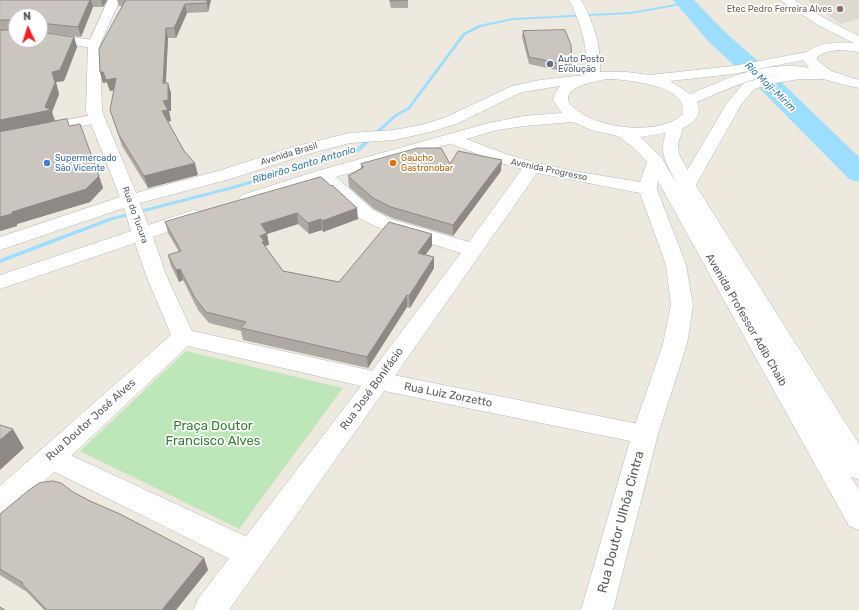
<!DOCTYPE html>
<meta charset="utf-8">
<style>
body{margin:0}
#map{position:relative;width:859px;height:610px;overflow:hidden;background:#ede9df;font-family:Rubik,sans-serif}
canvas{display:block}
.north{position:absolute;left:8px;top:8px;width:40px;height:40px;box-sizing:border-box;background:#fff;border:1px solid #bcbfc0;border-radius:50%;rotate:356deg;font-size:11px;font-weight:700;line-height:16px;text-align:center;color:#585e62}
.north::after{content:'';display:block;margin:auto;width:14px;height:18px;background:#f51d21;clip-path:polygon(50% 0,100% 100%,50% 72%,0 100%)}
</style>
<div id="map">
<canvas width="859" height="610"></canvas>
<div class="north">N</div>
</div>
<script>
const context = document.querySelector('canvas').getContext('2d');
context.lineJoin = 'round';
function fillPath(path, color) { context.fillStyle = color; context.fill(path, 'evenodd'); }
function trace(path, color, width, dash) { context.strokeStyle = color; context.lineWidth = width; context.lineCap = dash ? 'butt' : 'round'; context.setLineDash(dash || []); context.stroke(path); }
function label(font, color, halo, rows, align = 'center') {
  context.font = font + ' Rubik,sans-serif'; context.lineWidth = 3.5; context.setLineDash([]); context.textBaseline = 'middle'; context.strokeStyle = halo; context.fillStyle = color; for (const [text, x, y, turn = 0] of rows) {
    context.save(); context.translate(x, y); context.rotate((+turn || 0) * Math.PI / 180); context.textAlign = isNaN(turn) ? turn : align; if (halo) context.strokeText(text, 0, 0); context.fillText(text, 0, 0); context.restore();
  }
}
const education = new Path2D(`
 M 808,0 L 859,0 L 859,19 L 840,24 Z`);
const green = new Path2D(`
 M 186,351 L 343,388 L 239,529 L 80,451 Z`);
const stream = new Path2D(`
 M 686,2 L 688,3 L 687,4 L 631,14 L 513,20 L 481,27 L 465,35 L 410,109 L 396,117 L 360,151 L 233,189 L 113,220 L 0,263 L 0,259 L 109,218 L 229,187 L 356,149 L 394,115 L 408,107 L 463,33 L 479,25 L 513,18 L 631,12 Z`);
const river = new Path2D(`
 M 673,0 L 694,0 L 725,32 L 778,79 L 859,157 L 859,182 L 849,179 L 760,89 L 709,42 Z`);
const street = new Path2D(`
 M 40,33 L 94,40 L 99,41 L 100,44 L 99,47 L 94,48 L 37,40 L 40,40 Z
 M 800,71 L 833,73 L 835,76 L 833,79 L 800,79 L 775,83 L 754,89 L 741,105 L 693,190 L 687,191 L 681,190 L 678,186 L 727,103 L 744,83 L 773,75 Z
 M 97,114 L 102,116 L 105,119 L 102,122 L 0,143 L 0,133 Z
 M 453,134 L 506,154 L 530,161 L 573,171 L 640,182 L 649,157 L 655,156 L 661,157 L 663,161 L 658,178 L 657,189 L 686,265 L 693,305 L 687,344 L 658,434 L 654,441 L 645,444 L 636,441 L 632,434 L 663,344 L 671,305 L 666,265 L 640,193 L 537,173 L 387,387 L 378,390 L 369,387 L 366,381 L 369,375 L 461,253 L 377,227 L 359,218 L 314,175 L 317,171 L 323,170 L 329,171 L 373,210 L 391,219 L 469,242 L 522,169 L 495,161 L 447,142 L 445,139 L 447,136 Z
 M 51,446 L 262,544 L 266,554 L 262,564 L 251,568 L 240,564 L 41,465 L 37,457 L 41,449 Z`);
const secondary = new Path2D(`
 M 108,0 L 120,0 L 100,44 L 102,111 L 136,193 L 218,171 L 296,146 L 350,133 L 394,130 L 421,125 L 444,118 L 512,86 L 540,80 L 586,75 C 588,47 582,25 569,0 L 581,0 C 594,23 601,45 600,72 L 627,72 L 650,75 L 733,66 L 807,52 C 821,42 838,42 854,43 L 818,25 L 780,0 L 794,0 L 826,19 L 859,36 L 859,52 C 845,50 829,48 817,57 L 817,60 L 831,71 L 859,80 L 859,88 C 838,84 818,76 796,74 C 761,72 728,89 697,102 C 703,114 694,123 683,128 L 678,144 L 679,154 L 696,186 L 859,444 L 859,479 L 851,477 L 859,490 L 859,530 L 849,526 L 648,163 L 634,148 L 618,136 L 591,130 L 573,122 L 524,126 L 497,130 L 329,179 L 254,203 L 248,204 L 242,203 L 239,199 L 242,195 L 317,171 L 489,123 L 524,116 L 562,113 L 553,100 L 555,93 L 560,86 L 522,92 L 456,124 L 430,132 L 394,140 L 350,143 L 308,154 L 230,179 L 140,203 L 148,225 L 194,210 L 201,212 L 203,216 L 201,220 L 153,237 L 166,275 L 192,331 L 378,372 L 654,427 L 658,434 L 613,610 L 581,610 L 630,441 L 384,391 L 229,610 L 194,610 L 198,599 L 361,386 L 188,346 L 10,513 L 0,516 L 0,486 L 171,335 L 146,275 L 135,243 L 0,289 L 0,275 L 131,231 L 124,208 L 0,250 L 0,237 L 120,197 L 86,111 L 88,44 ZM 803,60 L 809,68 C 767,60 728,78 690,94 L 670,81 L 733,74 ZM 606,79 C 624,79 690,85 683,114 C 661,136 601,129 578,111 C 575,108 569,105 568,100 C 566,86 597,81 606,79 ZM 666,133 C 658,154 668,165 677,184 L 661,157 L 640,137 Z`);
const wall = new Path2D(`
 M 0,0 L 107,0 L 103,7 L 93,7 L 81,37 L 40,32 L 40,16 L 16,40 L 74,37 L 77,47 L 64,81 L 56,82 L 59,94 L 52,112 L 55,121 L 69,126 L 99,176 L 103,188 L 90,202 L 17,224 L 17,226 L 0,231 Z
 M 117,0 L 211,0 L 208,12 L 187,13 L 176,38 L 168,38 L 166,83 L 171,93 L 171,111 L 169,111 L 171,121 L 168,122 L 198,175 L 148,188 L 122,146 L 110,110 L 114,90 L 110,91 L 107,82 L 103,83 L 100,72 L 122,6 L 119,6 Z
 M 389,0 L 408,0 L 408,8 L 391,8 Z
 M 523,31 L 572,66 L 571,73 L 529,64 L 522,37 Z
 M 361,164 L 450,164 L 501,171 L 453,236 L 392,218 L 374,209 L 349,187 L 348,176 L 361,168 Z
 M 331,186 L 358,219 L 323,232 L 322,230 L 309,234 L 298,224 L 267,234 L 269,245 L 265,246 L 283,271 L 339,282 L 432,234 L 432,246 L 425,255 L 434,268 L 410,308 L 407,307 L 368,368 L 243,340 L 241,331 L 209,323 L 198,310 L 183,280 L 179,282 L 171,266 L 168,255 L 179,252 L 168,233 L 165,222 Z
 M 73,492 L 90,501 L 204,558 L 208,570 L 176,610 L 44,610 L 27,592 L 0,575 L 0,514 Z`);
const shadedWall = new Path2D(`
 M 90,0 L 91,0 L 93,7 L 81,37 L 78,27 Z
 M 101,0 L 107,0 L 103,7 Z
 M 207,0 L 211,0 L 208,12 L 207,3 Z
 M 185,4 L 187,13 L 176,38 L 174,28 Z
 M 166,28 L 168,38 L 165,94 L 163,83 Z
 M 74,37 L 77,47 L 64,81 L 56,82 L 59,94 L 52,112 L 55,121 L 0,133 L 0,120 L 45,107 L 52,72 Z
 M 100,72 L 103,72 L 107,82 L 103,83 Z
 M 116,78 L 119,89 L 110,91 L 106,80 Z
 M 168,83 L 171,93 L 171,111 L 169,111 L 171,121 L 165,122 L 162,111 L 163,101 Z
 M 502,160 L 501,171 L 453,236 L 453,225 Z
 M 195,163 L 198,175 L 148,188 L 144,176 Z
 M 99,176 L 103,188 L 90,202 L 17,224 L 17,226 L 0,231 L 0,217 Z
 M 357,208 L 358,219 L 323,232 L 322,221 Z
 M 297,213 L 298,224 L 267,234 L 269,245 L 263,246 L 260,236 L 261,224 Z
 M 321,219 L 322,230 L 309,234 L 308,223 Z
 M 432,234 L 432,246 L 418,265 L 418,253 Z
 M 434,257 L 434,268 L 410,308 L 409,296 Z
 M 180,269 L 183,280 L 179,282 L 176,270 Z
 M 407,295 L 407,307 L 368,368 L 367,357 Z
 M 13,429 L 24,448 L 0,470 L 0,440 Z
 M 204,558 L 208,570 L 176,610 L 162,610 Z`);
const building = new Path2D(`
 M 0,0 L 90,0 L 78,27 L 40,23 L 40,16 L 16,16 L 16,40 L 40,40 L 40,32 L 74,37 L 60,70 L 52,72 L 55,83 L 45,107 L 51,110 L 0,120 L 0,30 L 13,30 L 13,20 L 0,20 Z
 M 126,0 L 207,0 L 207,3 L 185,4 L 174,28 L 166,28 L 163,83 L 168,83 L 168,100 L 163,101 L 168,110 L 162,111 L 184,151 L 195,163 L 144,176 L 119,135 L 110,110 L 116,78 L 106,80 L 103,72 L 100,72 L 99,49 Z
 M 391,0 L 408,0 L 391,1 Z
 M 565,30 L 571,45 L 572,66 L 529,57 L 523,31 Z
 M 67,119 L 69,126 L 80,124 L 99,176 L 86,189 L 12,212 L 12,214 L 0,217 L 0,132 Z
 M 418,148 L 441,148 L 450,164 L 458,151 L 502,160 L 453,225 L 391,207 L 373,198 L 348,176 L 364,167 L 361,164 Z
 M 321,177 L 331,186 L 332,185 L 357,208 L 322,221 L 321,219 L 308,223 L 297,213 L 261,224 L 267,233 L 260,236 L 264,241 L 262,242 L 283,271 L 339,282 L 389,222 L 432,234 L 418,253 L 434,257 L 409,296 L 407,295 L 367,357 L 241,328 L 246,322 L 206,312 L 195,298 L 180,269 L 176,270 L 168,255 L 181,251 L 165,222 Z
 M 0,425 L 13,429 L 0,440 Z
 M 53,481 L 61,483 L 73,492 L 90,501 L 120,514 L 204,558 L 162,610 L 47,610 L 22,584 L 23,583 L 0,569 L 0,514 L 29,490 L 39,483 Z
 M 0,607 L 5,610 L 0,610 Z`);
const markers = [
 [840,9,4,"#8d6e63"],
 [550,64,4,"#5c6f8a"],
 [47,163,4,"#3f7fe0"],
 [393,163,4,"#e8710a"]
];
const farEducationnames = [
 ["Etec Pedro Ferreira Alves",832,9]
];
const farServicenames = [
 ["Auto Posto",558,59],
 ["Evolução",558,69]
];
const farStreetnames = [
 ["Avenida Brasil",289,154,-17],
 ["Avenida Progresso",549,170,12],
 ["Rua do Tucura",135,215,70]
];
const farShopnames = [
 ["Supermercado",55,158],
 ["São Vicente",55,168]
];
const farFoodnames = [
 ["Gaúcho",401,158],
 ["Gastronobar",401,168]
];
const farWaternames = [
 ["Rio Moji-Mirim",770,87,44],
 ["Ribeirão Santo Antonio",304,165,-17]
];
const streetNames = [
 ["Avenida Professor Adib Chaib",746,320,60],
 ["Rua José Bonifácio",372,389,-54],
 ["Rua Luiz Zorzetto",448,395,11],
 ["Rua Doutor José Alves",91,420,-42]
];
const nearParknames = [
 ["Praça Doutor",213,426],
 ["Francisco Alves",213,441]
];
const nearStreetnames = [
 ["Rua Doutor Ulhôa Cintra",621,522,-75]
];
fillPath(education, '#dfdad0');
fillPath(green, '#bee7b9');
fillPath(stream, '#9ddeff');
fillPath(river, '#9ddeff');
trace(street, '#b5b9be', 1);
trace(secondary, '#b3b8be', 1);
fillPath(street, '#fff');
fillPath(secondary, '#fff');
fillPath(wall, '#aea9a3');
fillPath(shadedWall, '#8d8a85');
fillPath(building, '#cac5be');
trace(building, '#8d8a85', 1);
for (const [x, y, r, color] of markers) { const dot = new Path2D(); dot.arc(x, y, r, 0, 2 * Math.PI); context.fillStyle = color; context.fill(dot); trace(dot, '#fff', 1.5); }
label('9px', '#785e54', '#fff', farEducationnames, 'right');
label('9px', '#4e5e75', '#fff', farServicenames, 'left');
label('9px', '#585e62', '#fff', farStreetnames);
label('9px', '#366cbe', '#fff', farShopnames, 'left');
label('9px', '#c56008', '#fff', farFoodnames, 'left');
label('italic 10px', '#327aae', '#fff', farWaternames);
label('11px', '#585e62', '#fff', streetNames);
label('13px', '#31842e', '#fff', nearParknames);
label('13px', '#585e62', '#fff', nearStreetnames);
</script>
